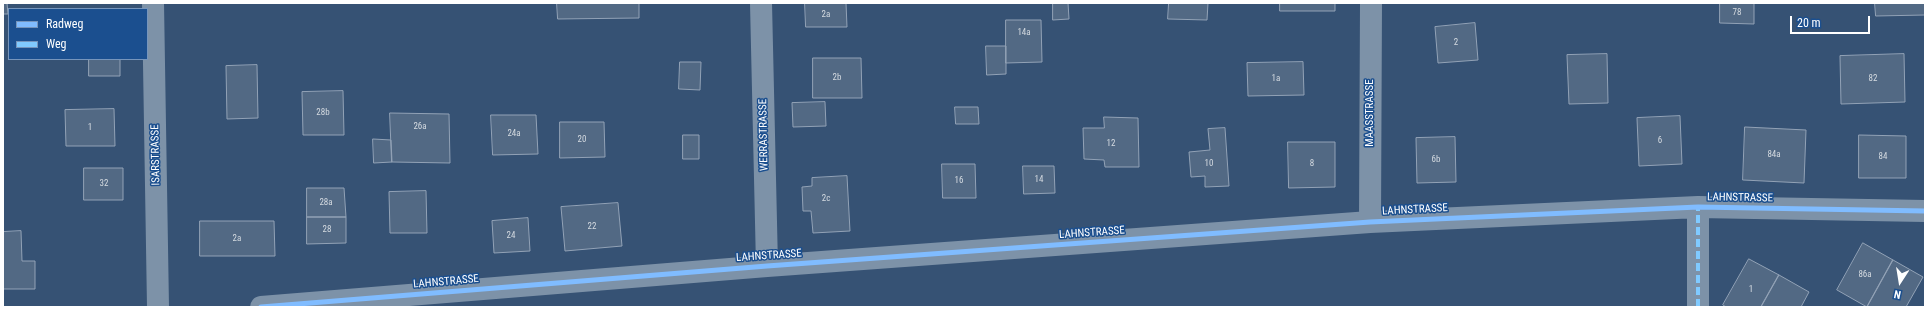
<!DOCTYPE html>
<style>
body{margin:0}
#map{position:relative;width:1928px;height:310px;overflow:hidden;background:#365274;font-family:"Roboto Condensed",sans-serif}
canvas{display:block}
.frame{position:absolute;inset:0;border:4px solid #fff;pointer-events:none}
.legend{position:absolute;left:8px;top:8px;width:140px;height:52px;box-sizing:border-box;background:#1b4f8f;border:1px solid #7695bc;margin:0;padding:5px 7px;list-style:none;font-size:12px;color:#fff}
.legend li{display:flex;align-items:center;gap:8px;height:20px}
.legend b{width:20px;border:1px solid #7695bc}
.north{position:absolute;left:1880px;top:262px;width:40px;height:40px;-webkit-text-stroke:3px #1b4f8f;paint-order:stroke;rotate:192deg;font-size:11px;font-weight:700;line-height:16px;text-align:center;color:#fff}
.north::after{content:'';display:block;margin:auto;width:14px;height:18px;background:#fff;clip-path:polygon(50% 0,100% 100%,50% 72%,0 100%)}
.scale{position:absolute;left:1790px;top:16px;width:80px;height:18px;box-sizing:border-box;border:2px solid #fff;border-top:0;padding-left:5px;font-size:12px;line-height:14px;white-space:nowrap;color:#fff;-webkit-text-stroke:3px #1b4f8f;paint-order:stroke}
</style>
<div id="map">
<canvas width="1928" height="310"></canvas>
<div class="frame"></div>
<ul class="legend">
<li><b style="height:5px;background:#80bcff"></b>Radweg</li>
<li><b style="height:5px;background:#80caff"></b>Weg</li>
</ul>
<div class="north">N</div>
<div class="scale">20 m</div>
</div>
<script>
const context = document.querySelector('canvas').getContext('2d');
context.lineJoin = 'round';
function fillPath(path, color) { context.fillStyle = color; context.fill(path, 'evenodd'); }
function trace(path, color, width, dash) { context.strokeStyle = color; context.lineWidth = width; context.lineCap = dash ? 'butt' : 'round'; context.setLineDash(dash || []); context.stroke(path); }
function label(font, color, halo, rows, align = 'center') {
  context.font = font + ' "Roboto Condensed",sans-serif'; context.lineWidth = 3; context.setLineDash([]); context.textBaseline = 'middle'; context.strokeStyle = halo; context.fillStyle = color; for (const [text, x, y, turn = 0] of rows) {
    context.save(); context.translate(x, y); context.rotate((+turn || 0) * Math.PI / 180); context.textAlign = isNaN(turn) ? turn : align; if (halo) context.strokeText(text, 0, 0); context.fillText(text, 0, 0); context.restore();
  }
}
const building = new Path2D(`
 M 3,3 L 7,3 L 8,14 L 3,14 Z
 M 557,3 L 639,3 L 639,18 L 558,19 Z
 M 805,3 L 846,3 L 847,27 L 806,27 Z
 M 1053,3 L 1068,3 L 1069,19 L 1053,20 Z
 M 1169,3 L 1208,3 L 1207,20 L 1168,19 Z
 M 1280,3 L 1335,3 L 1335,11 L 1280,11 Z
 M 1720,3 L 1754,3 L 1754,24 L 1720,23 Z
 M 1875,3 L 1925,3 L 1925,15 L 1876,16 Z
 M 1006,20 L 1041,20 L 1042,62 L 1006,63 Z
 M 1475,23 L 1478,60 L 1438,63 L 1435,27 Z
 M 986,46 L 1006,46 L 1006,74 L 987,75 Z
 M 1607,54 L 1608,103 L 1569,104 L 1567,55 Z
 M 1904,54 L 1905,102 L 1841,104 L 1840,56 Z
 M 813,58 L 861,58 L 862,98 L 813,98 Z
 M 89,59 L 120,59 L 120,76 L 89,76 Z
 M 680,62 L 701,62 L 700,90 L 679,89 Z
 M 1303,62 L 1304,95 L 1248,96 L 1247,63 Z
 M 257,65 L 258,118 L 227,119 L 226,66 Z
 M 343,91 L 344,135 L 303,135 L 302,92 Z
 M 825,102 L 826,126 L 793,127 L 792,103 Z
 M 955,107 L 978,107 L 979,124 L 956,124 Z
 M 114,109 L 115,146 L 66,146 L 65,110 Z
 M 390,113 L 449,114 L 450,163 L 392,162 Z
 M 491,115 L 536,115 L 538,154 L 493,155 Z
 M 1680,116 L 1682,164 L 1639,166 L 1637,118 Z
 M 1104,117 L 1138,118 L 1139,167 L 1105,167 L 1104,160 L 1084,159 L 1083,128 L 1104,128 Z
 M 560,122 L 604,122 L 605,157 L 560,158 Z
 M 1745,127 L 1806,130 L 1804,183 L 1743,180 Z
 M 1225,128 L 1229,186 L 1205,187 L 1205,176 L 1191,177 L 1189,152 L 1210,150 L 1208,129 Z
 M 683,135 L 699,135 L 699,159 L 683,159 Z
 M 1859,135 L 1906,136 L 1906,178 L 1859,178 Z
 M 1455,137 L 1456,182 L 1417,183 L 1416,138 Z
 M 373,139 L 391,140 L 392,162 L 374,163 Z
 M 1288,142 L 1335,142 L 1335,187 L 1289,188 Z
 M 942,164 L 975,164 L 976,198 L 943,198 Z
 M 1023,166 L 1054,166 L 1055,193 L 1024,194 Z
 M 84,168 L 123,168 L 123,200 L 84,200 Z
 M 847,176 L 850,231 L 813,233 L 811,211 L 803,211 L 802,187 L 812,186 L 812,178 Z
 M 307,188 L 344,188 L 346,217 L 307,217 Z
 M 426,191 L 427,233 L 390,233 L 389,192 Z
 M 618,203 L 622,246 L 565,251 L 561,207 Z
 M 307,217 L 346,217 L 346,243 L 307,244 Z
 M 528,218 L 530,251 L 494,253 L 492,221 Z
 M 200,221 L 274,221 L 275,256 L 200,256 Z
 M 21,231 L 22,261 L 35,261 L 35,289 L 3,289 L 3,232 Z
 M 1863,243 L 1893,260 L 1867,307 L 1837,290 Z
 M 1749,259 L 1779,275 L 1761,307 L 1726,307 L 1723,305 Z
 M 1893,260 L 1923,277 L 1906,307 L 1867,307 Z
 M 1779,275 L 1809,292 L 1801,307 L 1761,307 Z`);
const minor = new Path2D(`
 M 153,3 L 158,307
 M 761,3 L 767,266
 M 1370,222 L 1371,3
 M 261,307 L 767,266 L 1370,222 L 1698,207 L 1925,211
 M 1698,307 L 1698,207`);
const quiet = new Path2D(`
 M 1698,307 L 1698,207`);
const cycleway = new Path2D(`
 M 261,307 L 767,266 L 1370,222 L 1698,207 L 1925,211`);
const numberNames = [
 ["78",1737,13],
 ["2a",826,15],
 ["14a",1024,33],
 ["2",1456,43],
 ["2b",837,78],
 ["1a",1276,79],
 ["82",1873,79],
 ["28b",323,113],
 ["26a",420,127],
 ["1",90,128],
 ["24a",514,134],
 ["20",582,140],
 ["6",1660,141],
 ["12",1111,144],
 ["84a",1774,155],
 ["84",1883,157],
 ["6b",1436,160],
 ["10",1209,164],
 ["8",1312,164],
 ["14",1039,180],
 ["16",959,181],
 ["32",104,184],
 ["2c",826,199],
 ["28a",326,203],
 ["22",592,227],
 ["28",327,230],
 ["24",511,236],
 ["2a",237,239],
 ["86a",1865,275],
 ["1",1751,290]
];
const streetNames = [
 ["MAASSTRASSE",1370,113,-90],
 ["WERRASTRASSE",764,135,-91],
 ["ISARSTRASSE",156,155,-91],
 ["LAHNSTRASSE",1740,198,1],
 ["LAHNSTRASSE",1415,210,-3],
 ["LAHNSTRASSE",1092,233,-4],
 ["LAHNSTRASSE",769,256,-4],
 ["LAHNSTRASSE",446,282,-5]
];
fillPath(building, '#526984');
trace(building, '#92a2b6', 1);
trace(minor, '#7d92a8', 22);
trace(quiet, '#80caff', 4, [8, 4]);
trace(cycleway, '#80bcff', 5);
label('9px', '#d4dae0', null, numberNames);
label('11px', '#fff', '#1b4f8f', streetNames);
</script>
